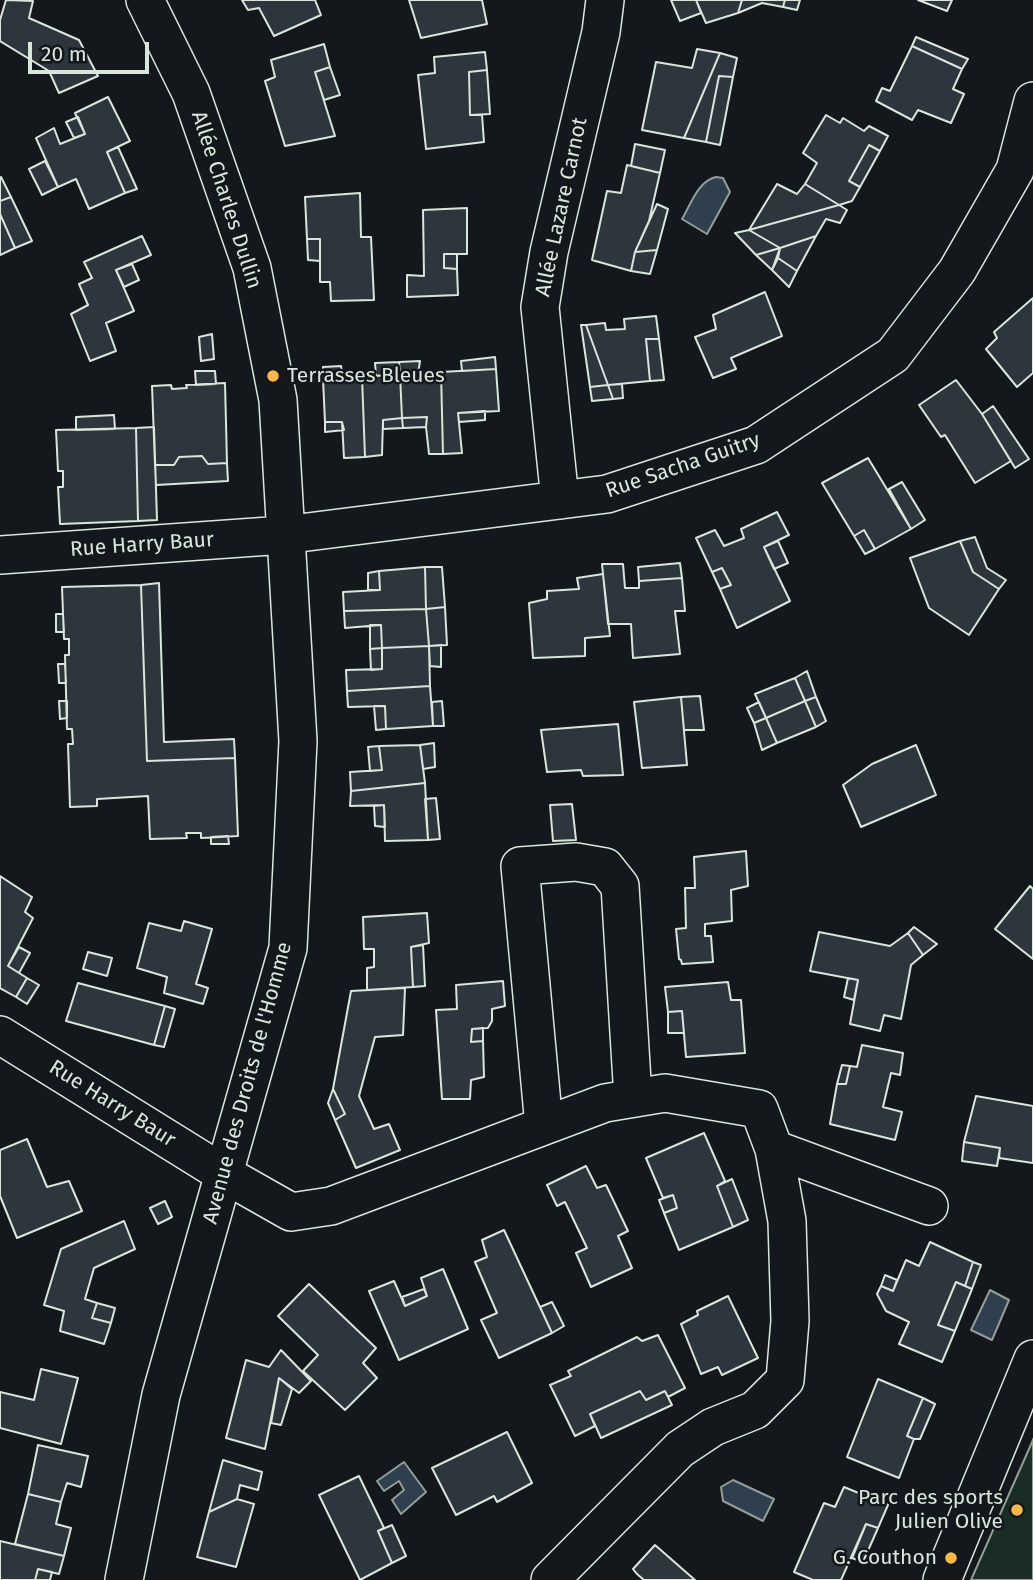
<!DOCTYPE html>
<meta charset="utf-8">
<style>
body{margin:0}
#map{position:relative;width:1033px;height:1580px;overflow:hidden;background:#14181c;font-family:"Fira Sans",sans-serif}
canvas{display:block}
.scale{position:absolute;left:28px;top:42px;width:121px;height:32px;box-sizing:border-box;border:4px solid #d8e6dc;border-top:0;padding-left:9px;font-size:21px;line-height:24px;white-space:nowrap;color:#d8e6dc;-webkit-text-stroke:5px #14181c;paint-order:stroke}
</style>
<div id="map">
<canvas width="1033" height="1580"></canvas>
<div class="scale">20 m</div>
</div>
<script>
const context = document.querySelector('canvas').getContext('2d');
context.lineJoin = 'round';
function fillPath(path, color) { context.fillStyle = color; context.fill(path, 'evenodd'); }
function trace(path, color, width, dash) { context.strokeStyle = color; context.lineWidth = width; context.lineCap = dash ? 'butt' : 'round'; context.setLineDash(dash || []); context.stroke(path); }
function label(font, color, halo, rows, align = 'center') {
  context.font = font + ' "Fira Sans",sans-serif'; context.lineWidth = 5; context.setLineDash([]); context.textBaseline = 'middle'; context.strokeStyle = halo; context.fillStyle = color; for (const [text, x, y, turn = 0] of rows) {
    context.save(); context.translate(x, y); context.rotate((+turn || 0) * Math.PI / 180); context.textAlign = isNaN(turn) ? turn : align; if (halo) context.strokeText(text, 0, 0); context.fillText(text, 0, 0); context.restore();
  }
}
const green = new Path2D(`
 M 1033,1439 L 1033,1580 L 971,1580 L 1033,1440 Z`);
const water = new Path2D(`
 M 716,177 L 723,178 L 730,192 L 707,234 L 682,219 C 691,204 698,181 716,177 Z
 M 990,1290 L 1009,1300 L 992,1340 L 971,1330 Z
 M 404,1462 L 426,1492 L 401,1514 L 392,1500 L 404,1490 L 399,1481 L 384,1491 L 377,1481 Z
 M 733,1480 L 774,1499 L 763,1521 L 723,1501 L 721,1487 Z`);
const building = new Path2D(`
 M 6,0 L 33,1 L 29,18 L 79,40 L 98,76 L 59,93 L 49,71 L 0,41 L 0,20 Z
 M 242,0 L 315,0 L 321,15 L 274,36 L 259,8 L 248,10 Z
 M 409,0 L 482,0 L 487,24 L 421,38 Z
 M 671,0 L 696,0 L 701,13 L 680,21 Z
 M 696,0 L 742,0 L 738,13 L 706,23 Z
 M 742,0 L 785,0 L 783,7 L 762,3 L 738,13 Z
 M 785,0 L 800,0 L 797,10 L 783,7 Z
 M 918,0 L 952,0 L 947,11 Z
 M 916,37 L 968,59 L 962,69 L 912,46 Z
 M 324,44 L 330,67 L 315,72 L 335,136 L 285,146 L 265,81 L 275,77 L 271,60 Z
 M 912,46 L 962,69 L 953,89 L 964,94 L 951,123 L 918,110 L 912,120 L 876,101 L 882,88 L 890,91 Z
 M 697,49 L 720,53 L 684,138 L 642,130 L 656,62 L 692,68 Z
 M 485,52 L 487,70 L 469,72 L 470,115 L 482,115 L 484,142 L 426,149 L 418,75 L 435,73 L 434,57 Z
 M 720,53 L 737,58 L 733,77 L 719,76 L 706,142 L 684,138 Z
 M 330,67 L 340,95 L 324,100 L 315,72 Z
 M 487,70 L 490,114 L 470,115 L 469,72 Z
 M 719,76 L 733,77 L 720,145 L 706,142 Z
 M 108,97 L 130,141 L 107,152 L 125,193 L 89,209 L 76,179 L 58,187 L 36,138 L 54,128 L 60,144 L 85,134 L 75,113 Z
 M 826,115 L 840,123 L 843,118 L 864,131 L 869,126 L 888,136 L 880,151 L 869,145 L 849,181 L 860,187 L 852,201 L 839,205 L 805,184 L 817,163 L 803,153 Z
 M 78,117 L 85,134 L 74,138 L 66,122 Z
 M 635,144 L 665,150 L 660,173 L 631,166 Z
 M 869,145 L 880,151 L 860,187 L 849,181 Z
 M 118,147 L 137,189 L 125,193 L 107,152 Z
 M 45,161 L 58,187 L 42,195 L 29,169 Z
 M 627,165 L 660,173 L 649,221 L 635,252 L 631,271 L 592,260 L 607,191 L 621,193 Z
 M 1,177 L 11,197 L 0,201 L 0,178 Z
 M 777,184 L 797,194 L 805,184 L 839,205 L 749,230 Z
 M 360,193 L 361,237 L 371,237 L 374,300 L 331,301 L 330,282 L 320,282 L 320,239 L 307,239 L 305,197 Z
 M 11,197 L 32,241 L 15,248 L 0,214 L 0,201 Z
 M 657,204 L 668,209 L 657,250 L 635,252 Z
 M 839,205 L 847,210 L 840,223 L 826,219 L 816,236 L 780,248 L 749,230 Z
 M 467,208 L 467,254 L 444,254 L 444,268 L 457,269 L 458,295 L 407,297 L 407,275 L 424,276 L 423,210 Z
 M 0,214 L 15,248 L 0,255 Z
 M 749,230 L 780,248 L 756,255 L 735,233 Z
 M 142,236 L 151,255 L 116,270 L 134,311 L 106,323 L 116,351 L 90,361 L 71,314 L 88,305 L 79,284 L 92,278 L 84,262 Z
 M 816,236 L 797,271 L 778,258 L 780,248 Z
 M 307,239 L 320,239 L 320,261 L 308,260 Z
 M 780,248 L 772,270 L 756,255 Z
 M 657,250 L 650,274 L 631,271 L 635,252 Z
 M 444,254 L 457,254 L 457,269 L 444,268 Z
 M 778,258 L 797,271 L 789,287 L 772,270 Z
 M 132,264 L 139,280 L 124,287 L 116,270 Z
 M 765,292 L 782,336 L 731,358 L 736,369 L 713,378 L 695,337 L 716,329 L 713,315 Z
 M 1033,298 L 1033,373 L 1017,387 L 986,349 L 997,338 L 994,332 Z
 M 656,316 L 659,339 L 646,339 L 650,381 L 608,385 L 586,325 L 605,323 L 606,330 L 625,329 L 624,319 Z
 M 581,325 L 586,325 L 608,385 L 590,387 Z
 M 212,334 L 214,359 L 201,361 L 199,337 Z
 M 646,339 L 659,339 L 664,380 L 650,381 Z
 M 495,357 L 496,369 L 462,371 L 461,361 Z
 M 420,361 L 418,374 L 400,374 L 399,362 Z
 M 399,362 L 400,374 L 376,376 L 375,363 Z
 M 341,366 L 343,377 L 323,379 L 323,367 Z
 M 496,369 L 499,411 L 458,413 L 462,453 L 443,454 L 441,372 Z
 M 195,371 L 215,371 L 216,384 L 196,385 Z
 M 441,372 L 443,454 L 429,454 L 426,427 L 427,417 L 402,418 L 400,374 Z
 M 400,374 L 402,418 L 383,420 L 382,455 L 365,457 L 362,377 Z
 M 343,377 L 362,377 L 365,457 L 344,458 L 342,422 L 325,422 L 323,379 Z
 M 956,380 L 982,414 L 1011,461 L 975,483 L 945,435 L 941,437 L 919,405 Z
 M 225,383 L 227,463 L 208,464 L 202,456 L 179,457 L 174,465 L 155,465 L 152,386 L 171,385 L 172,389 L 187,388 L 186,385 Z
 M 622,384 L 623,398 L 613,399 L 608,385 Z
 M 608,385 L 613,399 L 592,401 L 590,387 Z
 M 993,406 L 1029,459 L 1015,468 L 982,414 Z
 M 485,411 L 485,420 L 459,422 L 458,413 Z
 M 114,415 L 115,429 L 76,430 L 76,417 Z
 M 427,417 L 426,427 L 403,428 L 402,418 Z
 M 402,418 L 403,428 L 383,429 L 383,420 Z
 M 325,422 L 342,422 L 344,430 L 325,432 Z
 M 154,427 L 157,520 L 138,521 L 136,428 Z
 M 136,428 L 138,521 L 60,524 L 58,487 L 63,487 L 63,471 L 58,471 L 56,430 Z
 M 202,456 L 208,464 L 227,463 L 228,481 L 156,485 L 155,465 L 174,465 L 179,457 Z
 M 868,458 L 911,529 L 875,549 L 864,530 L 854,536 L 822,483 Z
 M 902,482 L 925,520 L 911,529 L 889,489 Z
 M 777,512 L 789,535 L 764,547 L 790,601 L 737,628 L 720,589 L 731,585 L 722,568 L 712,572 L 696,538 L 715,530 L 724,546 L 744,538 L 741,529 Z
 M 864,530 L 875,549 L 865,554 L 854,536 Z
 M 975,537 L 987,568 L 1006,580 L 999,589 L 973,572 L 960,541 Z
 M 778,541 L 788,563 L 774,569 L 764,547 Z
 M 960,541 L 973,572 L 999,589 L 969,635 L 929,608 L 910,558 Z
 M 680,563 L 682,578 L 639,581 L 638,567 Z
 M 602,564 L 623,564 L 625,588 L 639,588 L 639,581 L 682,578 L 685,611 L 675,611 L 680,654 L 633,658 L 631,624 L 608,624 Z
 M 425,567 L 442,567 L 445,607 L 426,609 Z
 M 425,567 L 426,609 L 344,611 L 343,592 L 380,590 L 379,571 Z
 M 722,568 L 731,585 L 720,589 L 712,572 Z
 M 379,571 L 380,590 L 368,590 L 368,573 Z
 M 603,574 L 610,636 L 585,638 L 585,656 L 533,658 L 529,603 L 547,599 L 547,591 L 579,589 L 577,578 Z
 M 159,583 L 164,742 L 234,739 L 235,758 L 147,761 L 141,585 Z
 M 141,585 L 147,761 L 235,758 L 238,836 L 201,838 L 201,833 L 186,833 L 187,838 L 150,839 L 148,796 L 97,799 L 97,806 L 70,807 L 68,744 L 73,744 L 72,729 L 67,729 L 65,655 L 69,655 L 69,639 L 64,639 L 62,587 Z
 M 445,607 L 447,645 L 429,646 L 426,609 Z
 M 426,609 L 429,646 L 382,648 L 381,625 L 345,628 L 344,611 Z
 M 56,614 L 63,614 L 64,632 L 56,632 Z
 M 370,625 L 381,625 L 382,648 L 370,649 Z
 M 441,645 L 441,667 L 430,666 L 429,646 Z
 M 429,646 L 430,686 L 347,691 L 346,670 L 382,669 L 382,648 Z
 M 382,648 L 382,669 L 371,670 L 370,649 Z
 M 58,664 L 65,664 L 66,683 L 59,683 Z
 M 807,671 L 816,697 L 805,701 L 795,678 Z
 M 795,678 L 805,701 L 766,718 L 755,694 Z
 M 430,686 L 433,726 L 386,729 L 385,706 L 348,707 L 347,691 Z
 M 700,696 L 704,730 L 684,730 L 681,697 Z
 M 681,697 L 687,765 L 642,768 L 634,702 Z
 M 816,697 L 826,721 L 816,727 L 805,701 Z
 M 59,701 L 67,701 L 67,718 L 60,719 Z
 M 442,701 L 444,726 L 433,726 L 432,702 Z
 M 805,701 L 816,727 L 777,743 L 766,718 Z
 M 759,702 L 766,718 L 754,723 L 747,708 Z
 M 374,706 L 385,706 L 386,729 L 376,730 Z
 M 766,718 L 777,743 L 762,750 L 754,723 Z
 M 618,724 L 623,775 L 583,776 L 581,770 L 547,772 L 541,730 Z
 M 434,743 L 435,767 L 423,769 L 420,745 Z
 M 420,745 L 425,783 L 351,791 L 350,772 L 382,770 L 379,746 Z
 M 916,745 L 936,795 L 861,827 L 843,785 L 872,764 Z
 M 379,746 L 382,770 L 370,771 L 368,747 Z
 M 425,783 L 428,840 L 385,841 L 384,805 L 350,806 L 351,791 Z
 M 436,798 L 440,839 L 428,840 L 425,799 Z
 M 572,804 L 576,840 L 553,841 L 550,805 Z
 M 384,805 L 385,827 L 375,826 L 374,806 Z
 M 228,836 L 229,844 L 211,844 L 211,837 Z
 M 746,851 L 748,886 L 731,890 L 732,921 L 705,924 L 705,936 L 711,936 L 713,962 L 682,964 L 681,960 L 679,959 L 676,929 L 686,928 L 685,888 L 695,888 L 694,857 Z
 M 0,876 L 32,897 L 25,912 L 33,918 L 8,966 L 27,978 L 16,997 L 0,988 Z
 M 1030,886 L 1033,889 L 1033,959 L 995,929 Z
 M 427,913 L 429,943 L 411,947 L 413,987 L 367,990 L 367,968 L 374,967 L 374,949 L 364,949 L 363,917 Z
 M 184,921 L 212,929 L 196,984 L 208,988 L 203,1004 L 164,993 L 167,977 L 137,968 L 149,923 L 181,931 Z
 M 914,927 L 937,944 L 923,955 L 908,933 Z
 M 819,932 L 890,946 L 908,933 L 923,955 L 911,965 L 901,1019 L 884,1015 L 880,1031 L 850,1024 L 858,980 L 810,971 Z
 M 423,945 L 425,986 L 413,987 L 411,947 Z
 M 19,947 L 30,953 L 19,973 L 8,966 Z
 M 88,952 L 112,958 L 107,976 L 83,969 Z
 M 27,978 L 39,985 L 27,1004 L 16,997 Z
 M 848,978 L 858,980 L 854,1000 L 844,997 Z
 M 503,981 L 505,1006 L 492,1009 L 492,1021 L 488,1028 L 472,1029 L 471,1042 L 483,1041 L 484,1077 L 471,1080 L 470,1099 L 442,1099 L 436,1010 L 457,1009 L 456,985 Z
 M 728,982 L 731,1000 L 741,1000 L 745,1053 L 686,1057 L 682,1011 L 668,1012 L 665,987 Z
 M 78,983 L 165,1006 L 154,1045 L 66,1021 Z
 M 405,988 L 403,1035 L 375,1037 L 359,1096 L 374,1129 L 389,1124 L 400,1150 L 356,1168 L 335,1120 L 345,1114 L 333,1089 L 351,991 Z
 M 165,1006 L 175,1009 L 164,1047 L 154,1045 Z
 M 682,1011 L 684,1033 L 668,1033 L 668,1012 Z
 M 483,1028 L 483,1041 L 471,1042 L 472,1029 Z
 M 862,1045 L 903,1053 L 900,1075 L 891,1073 L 883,1107 L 902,1112 L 895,1140 L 830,1124 L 837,1084 L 846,1084 L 850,1066 L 857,1067 Z
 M 842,1065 L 850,1066 L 846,1084 L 837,1084 Z
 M 333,1089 L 345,1114 L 335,1120 L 328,1103 Z
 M 976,1096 L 1033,1106 L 1033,1163 L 999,1158 L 1000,1148 L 964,1142 Z
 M 704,1133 L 725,1181 L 717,1186 L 733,1227 L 679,1250 L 664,1213 L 677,1208 L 673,1195 L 663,1198 L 646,1158 Z
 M 27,1139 L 47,1187 L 69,1181 L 82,1211 L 17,1238 L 0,1196 L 0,1150 Z
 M 964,1142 L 1000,1148 L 997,1166 L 962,1161 Z
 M 586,1166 L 597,1188 L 606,1185 L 628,1231 L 618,1236 L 632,1268 L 591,1287 L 576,1253 L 587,1248 L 565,1202 L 557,1206 L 547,1185 Z
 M 732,1179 L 748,1220 L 733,1227 L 717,1186 Z
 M 673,1195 L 677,1208 L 664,1213 L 659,1200 Z
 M 165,1201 L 172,1217 L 158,1224 L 150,1208 Z
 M 124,1221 L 135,1249 L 94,1268 L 85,1299 L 97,1303 L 92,1318 L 111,1323 L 104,1344 L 60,1331 L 64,1311 L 44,1305 L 61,1249 Z
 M 504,1230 L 552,1333 L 499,1358 L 481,1320 L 497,1313 L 475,1262 L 487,1257 L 482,1240 Z
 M 930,1242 L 973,1262 L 965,1286 L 956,1282 L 938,1325 L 955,1331 L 942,1362 L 899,1344 L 909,1322 L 886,1311 L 877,1294 L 881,1286 L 893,1291 L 906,1260 L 919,1266 Z
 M 973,1262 L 981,1265 L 972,1289 L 965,1286 Z
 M 443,1269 L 468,1329 L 399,1360 L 369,1291 L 394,1281 L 405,1306 L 427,1296 L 421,1278 Z
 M 885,1275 L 897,1280 L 893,1291 L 881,1286 Z
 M 956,1282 L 972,1289 L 955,1331 L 938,1325 Z
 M 309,1284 L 376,1348 L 363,1363 L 377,1378 L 345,1410 L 303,1371 L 318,1355 L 278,1316 Z
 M 424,1289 L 427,1296 L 405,1306 L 402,1297 Z
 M 728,1296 L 758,1358 L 722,1375 L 718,1367 L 701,1374 L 681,1324 L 698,1315 L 697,1311 Z
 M 552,1302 L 564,1326 L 552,1333 L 540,1307 Z
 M 97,1303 L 115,1308 L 111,1323 L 92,1318 Z
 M 658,1335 L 685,1388 L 668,1397 L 665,1391 L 646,1400 L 640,1391 L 590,1414 L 595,1426 L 575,1436 L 550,1385 L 571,1376 L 568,1371 L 637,1337 L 642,1341 Z
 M 281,1350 L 311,1381 L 299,1393 L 279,1378 L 265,1449 L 226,1438 L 246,1360 L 269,1367 Z
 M 41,1369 L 78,1378 L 61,1444 L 0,1428 L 0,1392 L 34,1400 Z
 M 279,1378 L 292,1389 L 281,1425 L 271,1423 Z
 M 878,1379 L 923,1398 L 907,1436 L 914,1439 L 899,1478 L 847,1457 Z
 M 640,1391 L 646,1400 L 665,1391 L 672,1405 L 601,1438 L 590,1414 Z
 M 923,1398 L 935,1404 L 920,1439 L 914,1439 L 907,1436 Z
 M 507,1432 L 532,1483 L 497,1502 L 494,1496 L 456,1515 L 432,1468 Z
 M 38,1445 L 88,1456 L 81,1487 L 67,1483 L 61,1502 L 28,1494 Z
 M 223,1460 L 262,1472 L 258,1490 L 240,1485 L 237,1499 L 209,1512 Z
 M 359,1476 L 384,1528 L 378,1531 L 392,1563 L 360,1580 L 319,1495 Z
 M 844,1487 L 888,1505 L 878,1528 L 866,1524 L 841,1580 L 813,1580 L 794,1572 L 824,1503 L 835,1507 Z
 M 28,1494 L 61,1502 L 56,1524 L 71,1528 L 64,1556 L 15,1544 Z
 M 237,1499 L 254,1504 L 236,1567 L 197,1557 L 209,1512 Z
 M 866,1524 L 878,1528 L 863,1562 L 852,1558 Z
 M 392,1525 L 406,1556 L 392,1563 L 378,1531 Z
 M 0,1541 L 64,1556 L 59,1574 L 38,1569 L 35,1580 L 0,1580 Z
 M 655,1545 L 695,1580 L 644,1580 L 637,1574 L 633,1569 Z
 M 38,1569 L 52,1572 L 50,1580 L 35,1580 Z`);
const minor = new Path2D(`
 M 560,500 L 540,307 L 549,252 L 601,32 L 605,0
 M 0,555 L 284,535 L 607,494 L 756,445 L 893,355 L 957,271 L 1015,170 L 1033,101
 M 0,1035 L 224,1174 L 291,1212 L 331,1206 L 605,1103 L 665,1093 L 759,1109 L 774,1149 L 787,1221 L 790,1321 L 785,1380 L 755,1410 L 713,1427 L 680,1449 L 550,1580
 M 544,1126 L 520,866 L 576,862 L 605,867 L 620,886 L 633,1098
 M 774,1149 L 929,1206
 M 124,1580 L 161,1395 L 288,948 L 298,741 L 278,400 L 252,268 L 191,93 L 145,0
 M 942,1580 L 1033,1359`);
const markers = [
 [273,376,7,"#ffb74d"],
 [1017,1510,7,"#ffb74d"],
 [951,1558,7,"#ffb74d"]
];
const streetNames = [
 ["Allée Charles Dullin",226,200,72],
 ["Allée Lazare Carnot",562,207,-78],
 ["Rue Sacha Guitry",683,466,-19],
 ["Rue Harry Baur",142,545,-4],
 ["Avenue des Droits de l'Homme",248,1083,-75],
 ["Rue Harry Baur",112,1104,32]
];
const poiNames = [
 ["Terrasses Bleues",287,376,"left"],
 ["Parc des sports",1003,1498],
 ["Julien Olive",1003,1522],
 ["G. Couthon",937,1558]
];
fillPath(green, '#1a2d24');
trace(green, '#939e99', 2);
fillPath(water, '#2f3f4d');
trace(water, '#939e99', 2);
fillPath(building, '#2c363c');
trace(building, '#d8e6dc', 2);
trace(minor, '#d8e6dc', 40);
trace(minor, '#14181c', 37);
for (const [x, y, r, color] of markers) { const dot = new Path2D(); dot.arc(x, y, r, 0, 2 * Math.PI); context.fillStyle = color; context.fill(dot); trace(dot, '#14181c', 2.5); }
label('21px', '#d8e6dc', '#14181c', streetNames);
label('21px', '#d8e6dc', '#14181c', poiNames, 'right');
</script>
